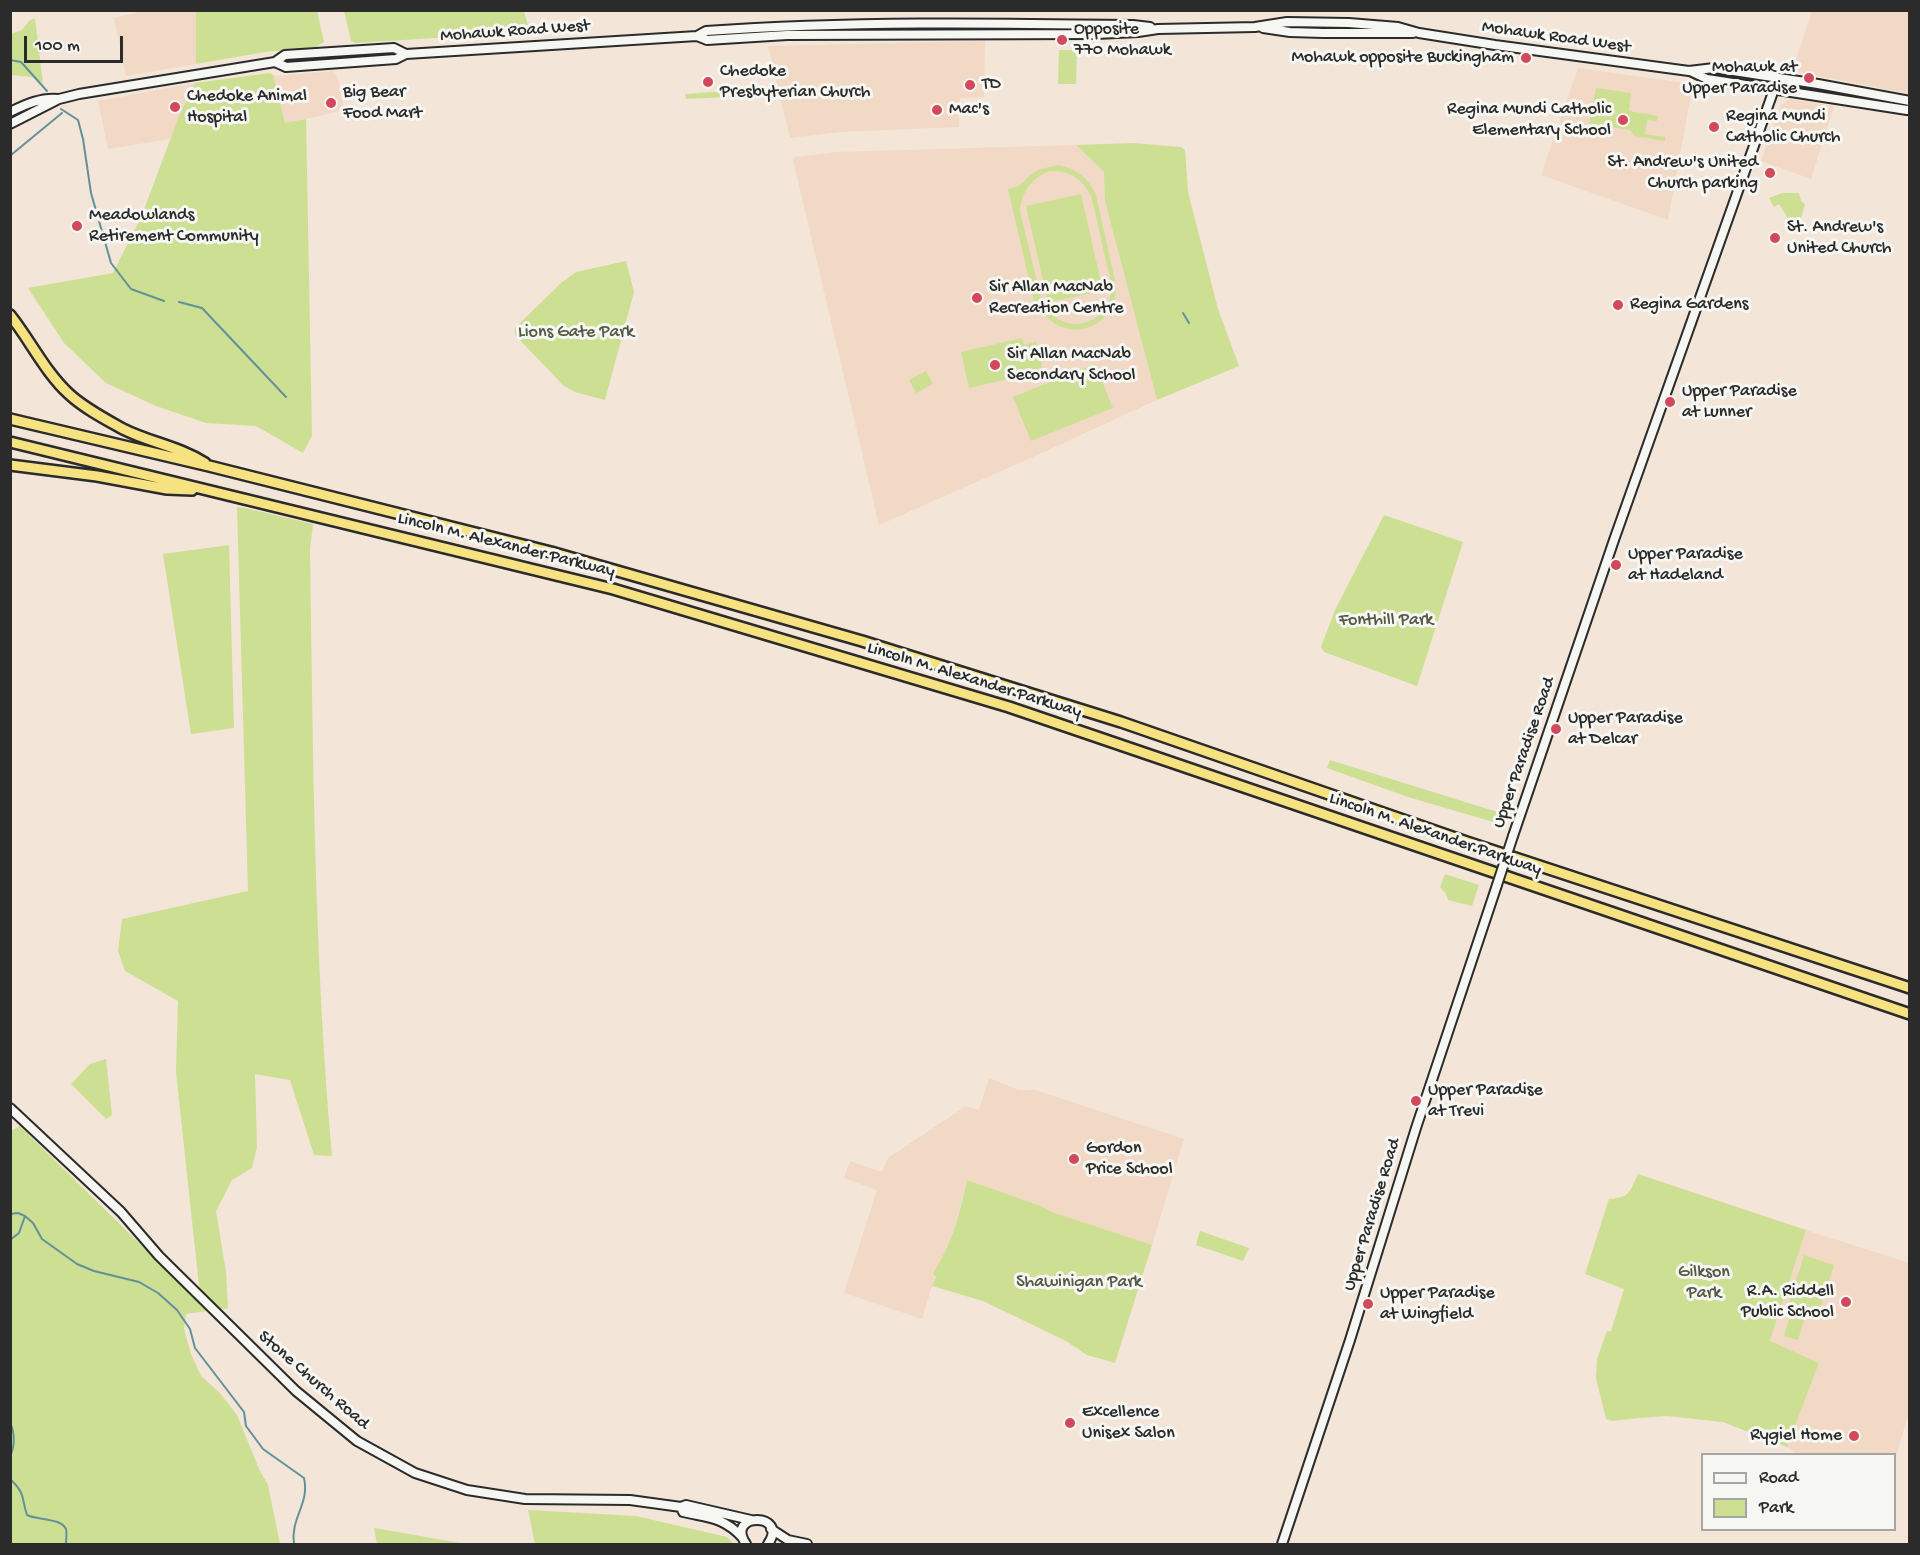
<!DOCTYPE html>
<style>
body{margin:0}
#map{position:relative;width:1920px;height:1555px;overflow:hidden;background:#f3e5d8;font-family:"Gochi Hand",sans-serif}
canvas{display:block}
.frame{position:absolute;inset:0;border:12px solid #2b2b2b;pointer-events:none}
.legend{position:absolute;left:1701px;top:1453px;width:195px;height:78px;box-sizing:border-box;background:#f6f6f2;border:2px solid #a5a5a2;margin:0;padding:8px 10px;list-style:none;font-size:18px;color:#2b2b2b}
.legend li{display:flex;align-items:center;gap:12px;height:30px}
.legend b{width:30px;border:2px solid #a5a5a2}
.scale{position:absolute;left:24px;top:36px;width:99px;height:27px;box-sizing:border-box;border:3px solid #2b2b2b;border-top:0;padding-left:8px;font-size:18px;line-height:21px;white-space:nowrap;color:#2b2b2b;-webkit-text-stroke:4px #f6f6f2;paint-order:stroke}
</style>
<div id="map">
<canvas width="1920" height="1555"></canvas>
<div class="frame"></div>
<ul class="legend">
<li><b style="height:8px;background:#f6f6f2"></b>Road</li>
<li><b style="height:16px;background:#cddf93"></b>Park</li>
</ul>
<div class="scale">100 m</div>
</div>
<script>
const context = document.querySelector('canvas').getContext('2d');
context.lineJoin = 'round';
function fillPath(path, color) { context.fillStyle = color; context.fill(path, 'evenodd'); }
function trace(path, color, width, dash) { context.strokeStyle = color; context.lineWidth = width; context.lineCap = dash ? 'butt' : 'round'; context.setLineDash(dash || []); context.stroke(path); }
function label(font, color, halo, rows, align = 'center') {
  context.font = font + ' "Gochi Hand",sans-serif'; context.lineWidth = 6; context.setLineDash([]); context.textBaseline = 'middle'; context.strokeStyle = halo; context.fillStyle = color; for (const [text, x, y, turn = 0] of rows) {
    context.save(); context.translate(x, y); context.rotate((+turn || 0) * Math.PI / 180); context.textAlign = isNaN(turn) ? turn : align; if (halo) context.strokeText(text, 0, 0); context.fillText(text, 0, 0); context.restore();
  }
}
const built = new Path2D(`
 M 143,11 L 196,11 L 196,64 L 126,76 L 114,18 Z
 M 1812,11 L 1909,11 L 1909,94 L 1799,72 L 1795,62 Z
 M 985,41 L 984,97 L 960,98 L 959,127 L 840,132 L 790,138 L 768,46 Z
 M 1578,68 L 1693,84 L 1668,220 L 1541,175 Z
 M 333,71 L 338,78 L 344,110 L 285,124 L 273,75 L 276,76 Z
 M 195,83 L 170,139 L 108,149 L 98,101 Z
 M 1790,99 L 1834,106 L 1811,179 L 1761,161 L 1781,105 Z
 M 1076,145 L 1104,172 L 1105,201 L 1157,400 L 1024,461 L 879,525 L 793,160 L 795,157 L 836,152 Z
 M 989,1078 L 1019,1090 L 1036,1090 L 1184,1139 L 1152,1245 L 1052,1212 L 1041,1206 L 967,1180 L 951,1239 L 932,1286 L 922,1319 L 844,1293 L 877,1190 L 844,1178 L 850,1161 L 882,1172 L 888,1158 L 966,1106 L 979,1110 Z
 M 1806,1230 L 1909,1263 L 1909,1412 L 1895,1460 L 1894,1454 L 1796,1454 L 1787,1447 L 1819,1363 L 1770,1342 Z`);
const green = new Path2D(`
 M 196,11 L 317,11 L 324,42 L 316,47 L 265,52 L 196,64 Z
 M 344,11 L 524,11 L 530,32 L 356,43 L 351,41 Z
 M 35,18 L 43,83 L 31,77 L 11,75 L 11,34 L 22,30 L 29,21 Z
 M 1059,50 L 1077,50 L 1076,84 L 1058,84 Z
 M 270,73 L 273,75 L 285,123 L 306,119 L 312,436 L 303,453 L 256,426 L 206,423 L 156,406 L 106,383 L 64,343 L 28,288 L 113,273 L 142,215 L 179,116 L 195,83 Z
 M 1596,88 L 1631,93 L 1629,111 L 1658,116 L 1657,121 L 1647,120 L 1645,134 L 1665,137 L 1665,141 L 1635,136 L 1630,130 L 1589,124 Z
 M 727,91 L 727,97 L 686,99 L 685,94 Z
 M 1133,143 L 1181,147 L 1185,150 L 1188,192 L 1218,309 L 1239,366 L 1157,400 L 1105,201 L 1104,172 L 1076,145 Z
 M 1059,165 C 1078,170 1088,178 1096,195 L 1116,286 C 1116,327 1070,345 1043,313 L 1037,314 L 1008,189 C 1024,186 1020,183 1032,174 C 1040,168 1049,167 1059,165 ZM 1049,171 C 1070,170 1083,179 1092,198 C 1096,217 1101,237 1105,257 C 1108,269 1112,281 1111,293 C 1109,310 1093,324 1076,324 C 1058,324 1049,312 1041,298 L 1020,211 C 1022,191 1031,179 1049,171 Z
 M 1782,193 L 1799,193 L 1801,201 L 1805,204 L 1797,233 L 1779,204 L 1774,207 L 1769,198 Z
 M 1081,194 L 1103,291 L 1048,302 L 1026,206 Z
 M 626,261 L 634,292 L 605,400 L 575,392 L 564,386 L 515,335 L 515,328 L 561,283 L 576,272 Z
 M 1022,338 L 1024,345 L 1036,342 L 1043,371 L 969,388 L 961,352 Z
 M 1095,364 L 1113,408 L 1031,441 L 1013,397 Z
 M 926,371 L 933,384 L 916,393 L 909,380 Z
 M 237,507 L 245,508 L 313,524 L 310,549 C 313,752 314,954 332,1156 L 314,1155 L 290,1080 L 255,1074 L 257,1147 L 252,1168 L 232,1180 L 216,1211 L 226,1272 L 228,1308 L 186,1314 L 184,1329 L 191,1354 L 201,1376 L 220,1393 L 237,1415 L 259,1469 L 268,1485 L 280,1544 L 11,1544 L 11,1131 L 20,1126 L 201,1304 L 176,1072 L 178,1001 L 125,971 L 118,951 L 122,919 L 248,891 Z
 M 1384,515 L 1463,542 L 1417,686 L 1324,652 L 1321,647 L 1335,610 Z
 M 229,545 L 234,728 L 191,734 L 163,554 Z
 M 1330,760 L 1504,814 L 1500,824 L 1408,797 L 1327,768 Z
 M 1445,874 L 1479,885 L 1472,906 L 1448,900 L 1446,894 L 1440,887 Z
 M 106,1059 L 112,1115 L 106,1119 L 71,1084 L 90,1064 Z
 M 1638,1174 L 1806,1230 L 1770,1341 L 1819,1363 L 1787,1447 L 1723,1422 L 1667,1416 L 1638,1418 L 1612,1421 L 1606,1419 L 1596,1378 L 1597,1359 L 1607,1331 L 1611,1331 L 1624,1289 L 1585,1274 L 1609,1199 C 1630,1198 1630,1191 1638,1174 Z
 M 967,1180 L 1041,1206 L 1052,1212 L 1152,1245 L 1115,1363 L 1087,1355 L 1066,1341 L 983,1301 L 932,1286 L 936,1277 L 933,1273 C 952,1245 960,1212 967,1180 Z
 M 1200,1231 L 1249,1248 L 1243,1261 L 1196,1245 Z
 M 1804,1255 L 1834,1265 L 1819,1311 L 1789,1302 Z
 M 1792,1309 L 1806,1313 L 1798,1340 L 1784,1336 Z
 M 528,1510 L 636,1516 L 727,1537 L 734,1544 L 535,1544 Z
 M 374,1528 L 466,1544 L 377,1544 Z`);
const stream = new Path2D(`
 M 10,60 L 21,62 L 47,91
 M 61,109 L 78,120 L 83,139 L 91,193 L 111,263 L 131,289 L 164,301
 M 11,155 L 62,113
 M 179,302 L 202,308 L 286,397
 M 1183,313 L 1189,323
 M 10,1214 L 18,1213 L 25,1216 L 33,1223 L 42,1239 L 77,1264 L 94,1271 L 139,1282 L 158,1293 L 177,1310 L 190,1329 L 195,1348 L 244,1412 L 246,1426 L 263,1449 L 304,1478 C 310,1504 290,1518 294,1544
 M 10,1240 L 19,1233 L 25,1216
 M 10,1423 C 15,1432 15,1447 10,1456
 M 10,1479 C 26,1494 21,1497 27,1515 C 37,1520 61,1518 66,1529 C 67,1533 66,1540 66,1544`);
const secondary = new Path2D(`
 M 1263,28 L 1290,32 L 1323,33 L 1413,33
 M 697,36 L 707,40 L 787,35 L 1096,34 L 1138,32 L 1158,29 L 1255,27 L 1287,22 L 1349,23 L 1398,27 L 1419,33 L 1495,45 L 1689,71 L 1714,68 L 1818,84 L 1910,101
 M 275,62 L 286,67 L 396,59 L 406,54 L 697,36 L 706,31 C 848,21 991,23 1133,25 L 1150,27
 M 1690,71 L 1707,79 L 1907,110 L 1910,109
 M 10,112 C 26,104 42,97 59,99
 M 10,124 L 59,99 L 79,94 L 275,62 L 285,55 L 394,48 L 406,54
 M 1513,836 L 1614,540 L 1778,78
 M 10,1108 L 121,1212 L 159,1256 L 296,1391 L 357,1441 L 415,1473 L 467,1490 L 525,1499 L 630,1500 L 681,1507 L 686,1505 L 751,1520
 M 681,1507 L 683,1512 C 709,1518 723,1517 742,1537
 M 771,1529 L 788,1540 L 807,1544
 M 746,1544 C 724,1512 790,1512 768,1544
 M 1282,1544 L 1350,1340 L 1416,1128 L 1497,885`);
const highway = new Path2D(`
 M 10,315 C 30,340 45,372 69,394 C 84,408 105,419 123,429 C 151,443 178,446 205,463
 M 10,419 L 209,466 L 551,552 L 862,641 L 1121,722 L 1467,842 L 1910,988
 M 10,442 L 613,589 L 1009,707 L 1910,1014
 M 10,465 L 97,476 L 167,489 L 192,490`);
const secondaryBridge = new Path2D(`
 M 1497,885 L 1513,836`);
const markers = [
 [1062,40,6,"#d1495b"],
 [1526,58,6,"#d1495b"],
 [1809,78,6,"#d1495b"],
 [708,82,6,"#d1495b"],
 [970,85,6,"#d1495b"],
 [331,103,6,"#d1495b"],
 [175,107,6,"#d1495b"],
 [937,110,6,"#d1495b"],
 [1623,120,6,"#d1495b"],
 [1714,127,6,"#d1495b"],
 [1770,173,6,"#d1495b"],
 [77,226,6,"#d1495b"],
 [1775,238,6,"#d1495b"],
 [977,298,6,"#d1495b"],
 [1618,305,6,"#d1495b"],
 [995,365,6,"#d1495b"],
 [1670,402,6,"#d1495b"],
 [1616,565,6,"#d1495b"],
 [1556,729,6,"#d1495b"],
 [1416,1101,6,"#d1495b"],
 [1074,1159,6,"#d1495b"],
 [1846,1302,6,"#d1495b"],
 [1368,1304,6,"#d1495b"],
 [1070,1423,6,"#d1495b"],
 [1854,1436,6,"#d1495b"]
];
const poiNames = [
 ["Opposite",1074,30],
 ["770 Mohawk",1074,51],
 ["Mohawk opposite Buckingham",1514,58,"right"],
 ["Mohawk at",1797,68,"right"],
 ["Upper Paradise",1797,89,"right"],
 ["Chedoke",720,72],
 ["Presbyterian Church",720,93],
 ["TD",982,85],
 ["Big Bear",343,93],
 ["Food Mart",343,114],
 ["Chedoke Animal",187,97],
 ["Hospital",187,118],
 ["Mac's",949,110],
 ["Regina Mundi Catholic",1611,110,"right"],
 ["Elementary School",1611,131,"right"],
 ["Regina Mundi",1726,117],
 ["Catholic Church",1726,138],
 ["St. Andrew's United",1758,163,"right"],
 ["Church parking",1758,184,"right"],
 ["Meadowlands",89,216],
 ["Retirement Community",89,237],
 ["St. Andrew's",1787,228],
 ["United Church",1787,249],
 ["Sir Allan MacNab",989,288],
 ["Recreation Centre",989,309],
 ["Regina Gardens",1630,305],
 ["Sir Allan MacNab",1007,355],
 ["Secondary School",1007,376],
 ["Upper Paradise",1682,392],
 ["at Lunner",1682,413],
 ["Upper Paradise",1628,555],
 ["at Hadeland",1628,576],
 ["Upper Paradise",1568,719],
 ["at Delcar",1568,740],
 ["Upper Paradise",1428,1091],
 ["at Trevi",1428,1112],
 ["Gordon",1086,1149],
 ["Price School",1086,1170],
 ["R.A. Riddell",1834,1292,"right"],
 ["Public School",1834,1313,"right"],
 ["Upper Paradise",1380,1294],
 ["at Wingfield",1380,1315],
 ["Excellence",1082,1413],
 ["Unisex Salon",1082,1434],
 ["Rygiel Home",1842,1436,"right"]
];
const streetNames = [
 ["Mohawk Road West",515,32,-4],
 ["Mohawk Road West",1556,38,8],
 ["Lincoln M. Alexander Parkway",506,546,14],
 ["Lincoln M. Alexander Parkway",974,681,17],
 ["Upper Paradise Road",1525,753,-71],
 ["Lincoln M. Alexander Parkway",1435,835,19],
 ["Upper Paradise Road",1373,1215,-73],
 ["Stone Church Road",313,1381,41]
];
const parkNames = [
 ["Lions Gate Park",576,333],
 ["Fonthill Park",1386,621],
 ["Gilkson",1704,1273],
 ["Park",1704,1294],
 ["Shawinigan Park",1079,1283]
];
fillPath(built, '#f1d9c6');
fillPath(green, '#cddf93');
trace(stream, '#629299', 2);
trace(secondary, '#2b2b2b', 12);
trace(highway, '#2b2b2b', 14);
trace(secondary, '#f6f6f2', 8);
trace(highway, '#f6e281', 9);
trace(secondaryBridge, '#2b2b2b', 12, []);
trace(secondaryBridge, '#f6f6f2', 8);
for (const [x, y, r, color] of markers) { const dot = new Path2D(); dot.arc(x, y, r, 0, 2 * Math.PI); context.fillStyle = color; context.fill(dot); trace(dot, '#f6f6f2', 2); }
label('18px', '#2b2b2b', '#f6f6f2', poiNames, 'left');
label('18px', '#2b2b2b', '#f6f6f2', streetNames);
label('18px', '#545845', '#f6f6f2', parkNames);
</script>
